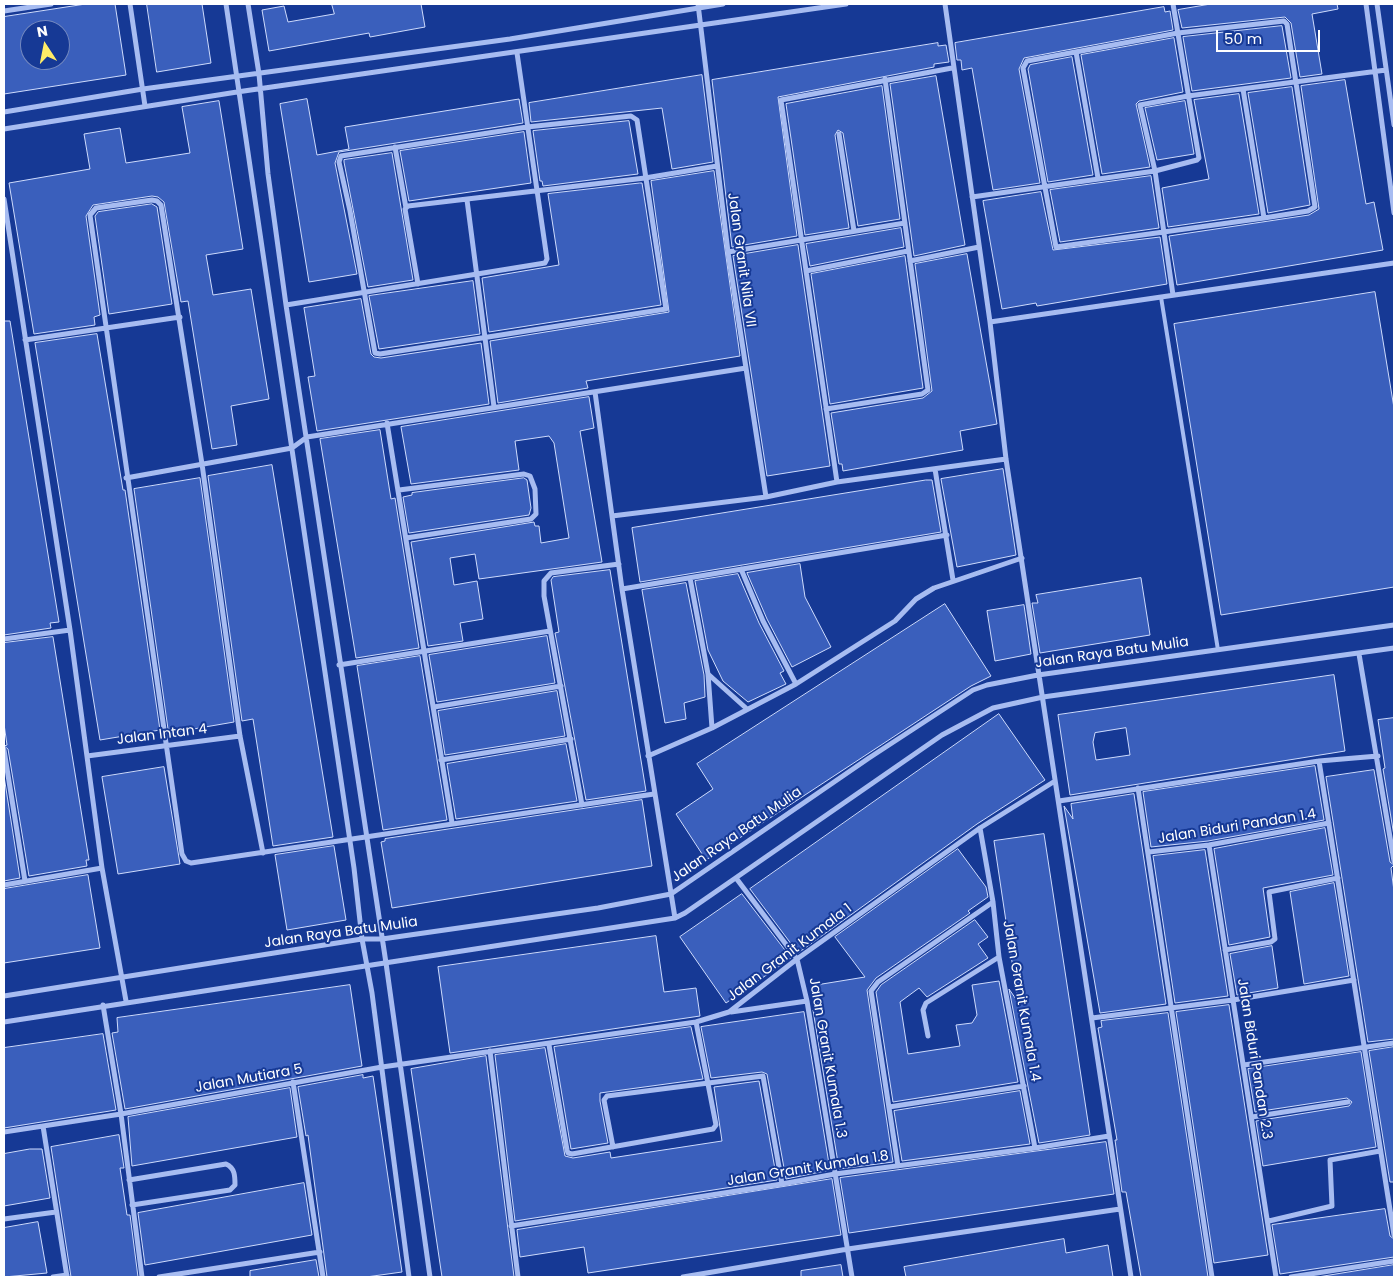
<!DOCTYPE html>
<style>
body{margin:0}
#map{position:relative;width:1398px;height:1281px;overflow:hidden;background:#163995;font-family:Poppins,sans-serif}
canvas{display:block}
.frame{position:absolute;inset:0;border:5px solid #fff;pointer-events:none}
.north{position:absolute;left:20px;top:20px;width:50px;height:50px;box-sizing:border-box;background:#163995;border:1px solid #7388bf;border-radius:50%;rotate:349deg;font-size:14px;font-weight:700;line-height:20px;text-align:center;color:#fff}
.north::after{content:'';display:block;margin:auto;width:18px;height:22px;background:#ffec67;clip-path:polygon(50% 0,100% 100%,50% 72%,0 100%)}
.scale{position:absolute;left:1216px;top:30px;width:104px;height:22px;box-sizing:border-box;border:2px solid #fff;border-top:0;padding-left:6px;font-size:15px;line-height:18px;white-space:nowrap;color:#fff;-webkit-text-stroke:4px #163995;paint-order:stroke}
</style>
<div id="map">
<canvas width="1398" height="1281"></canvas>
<div class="frame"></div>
<div class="north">N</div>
<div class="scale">50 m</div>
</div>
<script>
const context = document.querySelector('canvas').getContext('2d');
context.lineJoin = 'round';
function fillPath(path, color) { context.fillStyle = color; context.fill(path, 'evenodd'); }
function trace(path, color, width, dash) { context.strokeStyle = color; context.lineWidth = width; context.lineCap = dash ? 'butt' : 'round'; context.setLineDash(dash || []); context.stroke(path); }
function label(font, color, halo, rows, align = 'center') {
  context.font = font + ' Poppins,sans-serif'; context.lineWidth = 4; context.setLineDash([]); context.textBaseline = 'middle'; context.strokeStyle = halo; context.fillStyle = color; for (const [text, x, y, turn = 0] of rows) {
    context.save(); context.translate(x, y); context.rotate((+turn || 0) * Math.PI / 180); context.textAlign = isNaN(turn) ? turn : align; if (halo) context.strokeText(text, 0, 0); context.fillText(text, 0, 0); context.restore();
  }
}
const building = new Path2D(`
 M 86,4 L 115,4 L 126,75 L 4,94 L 4,17 ZM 30,30 L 60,30 L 60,60 L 30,60 Z
 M 147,4 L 202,4 L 211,63 L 157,72 Z
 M 332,4 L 421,4 L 425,27 L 370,37 L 369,33 L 269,51 L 262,10 L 284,6 L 288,22 L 334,14 Z
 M 1211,4 L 1337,4 L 1338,9 L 1312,14 L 1322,74 L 1300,77 L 1291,23 L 1285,17 L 1182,28 L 1178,10 Z
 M 1164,7 L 1165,12 L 1170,11 L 1173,30 L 1024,58 L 1019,69 L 1040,183 L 993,190 L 972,68 L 962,70 L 961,60 L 957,60 L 955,43 Z
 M 1282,26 L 1291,78 L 1192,91 L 1183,37 Z
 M 1174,38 L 1183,92 L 1139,101 L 1136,104 L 1150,167 L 1102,174 L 1081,55 Z
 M 938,43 L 938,46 L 946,45 L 949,62 L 934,64 L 934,67 L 778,97 L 797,236 L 732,247 L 712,80 Z
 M 1072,57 L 1093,175 L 1048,182 L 1028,69 L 1030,65 Z
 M 702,75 L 713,162 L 672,169 L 662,108 L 531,122 L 529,103 Z
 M 936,76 L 965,245 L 914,256 L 890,84 Z
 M 1345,80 L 1366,204 L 1374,202 L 1383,250 L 1177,285 L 1169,236 L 1309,215 L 1319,209 L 1301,86 Z
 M 882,86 L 900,219 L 858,226 L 843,133 L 838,130 L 835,135 L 849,228 L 805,235 L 786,104 Z
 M 1292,87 L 1310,205 L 1268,213 L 1248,93 Z
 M 1239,94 L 1259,214 L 1168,227 L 1162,188 L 1209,179 L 1194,100 Z
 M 307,99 L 317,155 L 349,149 L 345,127 L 519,99 L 523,123 L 339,152 L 335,163 L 357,274 L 309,282 L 280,104 Z
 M 219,101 L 243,249 L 206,255 L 213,295 L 251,289 L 269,399 L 231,406 L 237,445 L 212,449 L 188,301 L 181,302 L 164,202 L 158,197 L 152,196 L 93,205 L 86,216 L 100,315 L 94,317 L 95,325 L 34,334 L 9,183 L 90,169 L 84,134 L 120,128 L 126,163 L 190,153 L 182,107 Z
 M 1185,101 L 1194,154 L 1157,160 L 1145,108 Z
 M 629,121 L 638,174 L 543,186 L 542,181 L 540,181 L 533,131 Z
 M 524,132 L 531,183 L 409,201 L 400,151 Z
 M 392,153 L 413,280 L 368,287 L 344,162 L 344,160 Z
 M 714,171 L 740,356 L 586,381 L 588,388 L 498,403 L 490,341 L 669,312 L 651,181 Z
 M 1151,176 L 1159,228 L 1060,242 L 1050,190 Z
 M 640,183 L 642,183 L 661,305 L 489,332 L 482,278 L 559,265 L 548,194 Z
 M 1041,192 L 1053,250 L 1160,237 L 1167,284 L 1037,306 L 1036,303 L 1002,309 L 983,201 Z
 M 152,204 L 157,207 L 172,304 L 109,314 L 95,216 L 98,212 Z
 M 901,228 L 904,247 L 810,266 L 806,244 Z
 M 798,245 L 830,466 L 767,476 L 733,256 Z
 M 967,254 L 997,424 L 960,431 L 963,450 L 843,471 L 842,464 L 839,464 L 831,413 L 923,398 L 932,391 L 915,264 Z
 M 905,256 L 923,388 L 830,404 L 811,274 Z
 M 473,281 L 480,334 L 379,349 L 369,296 Z
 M 1375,292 L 1394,408 L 1394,587 L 1221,615 L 1174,324 Z
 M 361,299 L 371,354 L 374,357 L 381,358 L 481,343 L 489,404 L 317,431 L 308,377 L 315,376 L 304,308 Z
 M 4,321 L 10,321 L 59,622 L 50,623 L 51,628 L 4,635 Z
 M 97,334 L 123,490 L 125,490 L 160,730 L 100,740 L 35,343 Z
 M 589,397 L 594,428 L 580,431 L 602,562 L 479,579 L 475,554 L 450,558 L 454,585 L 477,581 L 483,619 L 460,623 L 463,641 L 428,646 L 411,542 L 534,522 L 535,526 L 539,526 L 541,543 L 569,538 L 554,443 L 549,436 L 515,441 L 519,470 L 411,484 L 401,427 Z
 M 380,430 L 391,499 L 395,498 L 419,648 L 356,658 L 320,439 Z
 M 272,465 L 333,837 L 273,846 L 253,719 L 242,721 L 208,476 Z
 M 1003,469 L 1016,555 L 957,567 L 941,479 Z
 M 200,478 L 234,722 L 176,732 L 175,728 L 168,729 L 134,489 Z
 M 524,478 L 527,480 L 531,508 L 529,515 L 409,533 L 403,497 L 412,495 L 412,493 Z
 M 926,480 L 932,480 L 941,532 L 640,582 L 632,528 Z
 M 800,564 L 805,597 L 831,647 L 792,667 L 767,619 L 747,573 Z
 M 610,570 L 646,791 L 586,800 L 555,633 L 559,632 L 551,580 L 553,577 Z
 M 738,574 L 759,623 L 784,671 L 780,673 L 786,684 L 748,702 L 723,681 L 708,650 L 695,581 Z
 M 1141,578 L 1150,635 L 1040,653 L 1032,603 L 1038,603 L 1036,595 Z
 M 686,583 L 704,675 L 705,697 L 684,703 L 686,719 L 665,723 L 642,590 Z
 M 945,604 L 991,676 L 971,686 L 706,860 L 676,814 L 713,789 L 697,764 Z
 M 1024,605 L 1031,654 L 995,661 L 987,611 Z
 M 547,636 L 555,683 L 437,702 L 429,655 Z
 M 53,637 L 89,860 L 86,860 L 87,866 L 29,876 L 8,749 L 4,746 L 7,745 L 4,724 L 4,643 Z
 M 420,656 L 447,820 L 383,830 L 357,666 Z
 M 1334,675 L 1345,751 L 1070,795 L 1058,715 ZM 1126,728 L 1130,755 L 1096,760 L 1093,742 L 1095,733 Z
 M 557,691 L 565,736 L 445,755 L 438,711 Z
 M 999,714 L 1045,780 L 977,824 L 798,953 L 750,889 Z
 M 1394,718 L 1394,836 L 1383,769 L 1385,768 L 1378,720 Z
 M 566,744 L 577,801 L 456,819 L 447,764 Z
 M 1315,766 L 1324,820 L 1208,841 L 1151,847 L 1143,792 Z
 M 164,767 L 180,864 L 118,874 L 102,777 Z
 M 1374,770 L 1390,862 L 1394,865 L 1391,868 L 1394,891 L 1394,1039 L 1368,1042 L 1326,777 Z
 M 4,776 L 20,878 L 4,881 Z
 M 1134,794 L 1166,1004 L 1100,1013 L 1064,806 L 1073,819 L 1071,804 Z
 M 642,800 L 652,866 L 392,908 L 381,842 L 385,841 L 385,839 Z
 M 1325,828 L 1333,875 L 1263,888 L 1270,937 L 1229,945 L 1214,849 Z
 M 1044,834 L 1090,1135 L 1039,1143 L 1009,989 L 1018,1002 L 994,841 Z
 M 334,846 L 346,920 L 287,930 L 275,855 Z
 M 958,849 L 986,887 L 988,897 L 968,911 L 970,913 L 876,978 L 867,990 L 893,1162 L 839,1169 L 813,1010 L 819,1009 L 816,985 L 865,977 L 835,937 Z
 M 1205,850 L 1228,996 L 1175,1003 L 1153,856 Z
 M 88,875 L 100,948 L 4,963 L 4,889 Z
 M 1334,883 L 1349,976 L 1304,984 L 1290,892 Z
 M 742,894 L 791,958 L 726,1003 L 680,937 Z
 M 975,920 L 988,937 L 978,944 L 988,958 L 927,997 L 919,988 L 900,1002 L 908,1054 L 960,1046 L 956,1025 L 972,1023 L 977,1015 L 972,985 L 999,981 L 1018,1082 L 893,1102 L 876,992 L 881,985 Z
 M 656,936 L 664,992 L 696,988 L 700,1016 L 450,1053 L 438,967 Z
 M 1272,946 L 1278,988 L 1237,995 L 1230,954 Z
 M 350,985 L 362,1066 L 125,1109 L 112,1033 L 118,1032 L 117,1018 Z
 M 1229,1005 L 1268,1255 L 1214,1263 L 1176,1012 Z
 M 804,1012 L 830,1170 L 786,1179 L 767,1074 L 762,1072 L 711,1078 L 701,1027 Z
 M 1168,1013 L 1208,1277 L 1141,1277 L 1126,1192 L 1122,1192 L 1115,1140 L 1117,1140 L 1098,1028 L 1102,1027 L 1101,1021 Z
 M 691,1027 L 703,1079 L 600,1093 L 600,1101 L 608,1143 L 571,1149 L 554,1047 Z
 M 103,1034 L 116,1110 L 4,1128 L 4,1048 Z
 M 1394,1047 L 1394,1182 L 1390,1182 L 1369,1051 Z
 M 545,1048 L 565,1156 L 573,1158 L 610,1152 L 611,1158 L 722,1141 L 714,1087 L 759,1081 L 777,1180 L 515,1221 L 495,1055 Z
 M 1361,1052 L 1376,1147 L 1263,1166 L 1256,1121 L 1349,1106 L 1352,1102 L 1347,1098 L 1255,1112 L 1248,1069 Z
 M 486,1056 L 514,1277 L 442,1277 L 411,1069 Z
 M 363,1075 L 363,1078 L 373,1076 L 402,1272 L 366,1277 L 327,1277 L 308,1135 L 306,1136 L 298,1087 Z
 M 290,1088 L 297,1137 L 132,1166 L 128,1117 Z
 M 1020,1091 L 1030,1144 L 902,1161 L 894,1111 Z
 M 119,1135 L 124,1168 L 120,1168 L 127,1215 L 130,1215 L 138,1277 L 71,1277 L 51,1147 Z
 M 1106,1142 L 1114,1194 L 849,1233 L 840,1178 Z
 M 30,1149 L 42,1149 L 50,1198 L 4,1206 L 4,1154 Z
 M 832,1179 L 841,1235 L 588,1273 L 584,1247 L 520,1257 L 517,1230 Z
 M 304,1183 L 312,1235 L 145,1265 L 138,1213 Z
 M 1385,1209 L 1390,1236 L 1394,1239 L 1394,1257 L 1280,1274 L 1272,1225 Z
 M 38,1222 L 47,1273 L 4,1277 L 4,1228 Z
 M 1064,1239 L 1066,1253 L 1108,1245 L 1113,1277 L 906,1277 L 904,1267 Z
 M 316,1260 L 319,1277 L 250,1277 L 250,1271 Z
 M 841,1265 L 843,1277 L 801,1277 L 801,1271 Z
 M 1394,1265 L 1394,1277 L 1318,1277 Z`);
const service = new Path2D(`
 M 1161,297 L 1218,650`);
const minor = new Path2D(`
 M 130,4 L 145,106
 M 226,4 L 354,868 L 362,939 L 372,993 L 409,1277
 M 248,4 L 259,74 L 268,174 L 286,305 L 386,963 L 430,1277
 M 698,4 L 728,252 L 766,497
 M 945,4 L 990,322 L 1006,459 L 1131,1277
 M 1366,4 L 1394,213
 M 1377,4 L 1394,125
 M 4,11 L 51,4
 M 1284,21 L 1287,24 L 1315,207 L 1308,211 L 1264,218 L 1056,247 L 1023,68 L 1027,61 L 1178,33 Z
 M 1076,52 L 1098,178
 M 1243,89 L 1264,218
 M 4,112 L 143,89 L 510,39 L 723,4
 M 631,116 L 637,120 L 666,309 L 380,354 L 375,353 L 350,211 L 339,162 L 341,156 L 527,127 Z
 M 4,129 L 237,92 L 846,4
 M 839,134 L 854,231
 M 395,147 L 406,208
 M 972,197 L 1155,171 L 1197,160 L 1199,158 L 1173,4
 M 4,199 L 70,630 L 102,868 L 126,1001
 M 467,200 L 494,407
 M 728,252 L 905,223
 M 910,261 L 979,247
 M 806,271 L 908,251
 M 418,284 L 405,209 L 408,206 L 645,178 L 717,166
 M 1173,295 L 1155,171 L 1140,105 L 1188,96 L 1386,70
 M 286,305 L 545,263 L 547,259 L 517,53
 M 990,322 L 1394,263
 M 25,340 L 180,317
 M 595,392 L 622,589 L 675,918
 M 826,409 L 922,394 L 928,390 L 885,79
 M 387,423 L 452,823
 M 935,469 L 953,580
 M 126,478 L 292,448 L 307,437 L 746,368
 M 837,482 L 781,100 L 952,68
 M 399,490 L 524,474 L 530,476 L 535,489 L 536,514 L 531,519 L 406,538
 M 612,516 L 766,497 L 837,482 L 1006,459
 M 741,569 L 763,621 L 796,684
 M 690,578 L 708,674 L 712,728
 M 622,589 L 947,535
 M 4,639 L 70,630
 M 1359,654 L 1394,861
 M 339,665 L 550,631
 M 708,674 L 747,709
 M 434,707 L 561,686
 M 4,750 L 25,881
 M 87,756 L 240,736
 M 648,756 L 712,728 L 796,684 L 895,621 L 916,599 L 934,588 L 1022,558
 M 441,760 L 571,739
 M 1319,761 L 1394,1235
 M 1138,788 L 1212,1277
 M 1059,801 L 1319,761 L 1378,756
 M 582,805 L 544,596 L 544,581 L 551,573 L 619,564
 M 980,828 L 993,902 L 999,957 L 1035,1148
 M 1209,845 L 1276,1277
 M 1149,852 L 1209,845 L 1329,823
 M 263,853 L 240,736 L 202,464 L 161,205 L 157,201 L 152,200 L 96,208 L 90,215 L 182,854 L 186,861 L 191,863 C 346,840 499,817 654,794
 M 736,878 L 797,959 L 807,1001 L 852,1277
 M 4,885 L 102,868
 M 1225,950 L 1271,942 L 1275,939 L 1269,892 L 1338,878
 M 4,996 L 362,939 L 382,939 L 598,908 L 671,894 L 869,758 L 973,690 L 987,685 L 1038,675 L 1394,625
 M 103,1005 L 121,1114 L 142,1277
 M 731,1012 L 807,1001
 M 1092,1018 L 1233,1000 L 1354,980
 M 4,1022 L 675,918 L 685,913 L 942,735 L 993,708 L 1043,697 L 1394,648
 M 928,1036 L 923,1010 L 926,1003 L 999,957
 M 549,1045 L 567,1150 L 568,1153 L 572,1154 L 713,1129 L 716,1125 L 696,1022
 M 490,1051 L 518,1277
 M 1244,1065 L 1394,1043
 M 293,1082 L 323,1277
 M 889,1107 L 1024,1086
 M 1252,1117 L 1348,1102
 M 43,1126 L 67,1277
 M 4,1132 L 121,1114 L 382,1067 L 696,1022 L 729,1012 L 797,959 L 980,828 L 1055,781
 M 613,1147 L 604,1100 L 607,1096 L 763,1076 L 782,1184
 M 898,1166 L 871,991 L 878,982 L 993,902
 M 129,1180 L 226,1164 C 235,1168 235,1176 235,1185 L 230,1190 L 132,1205
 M 4,1219 L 56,1212
 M 1269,1221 L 1332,1206 L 1330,1160 L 1380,1151
 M 511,1226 L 782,1184 L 835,1174 L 1035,1148 L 1109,1136
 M 53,1277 L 67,1275
 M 159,1277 L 320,1252
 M 683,1277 L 848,1249 L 1120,1209
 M 1291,1277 L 1394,1261`);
const streetNames = [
 ["Jalan Granit Nila VII",741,260,82],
 ["Jalan Raya Batu Mulia",1112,653,-8],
 ["Jalan Intan 4",162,735,-7],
 ["Jalan Biduri Pandan 1.4",1237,827,-9],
 ["Jalan Raya Batu Mulia",737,835,-35],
 ["Jalan Raya Batu Mulia",341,933,-8],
 ["Jalan Granit Kumala 1",790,953,-37],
 ["Jalan Granit Kumala 1.4",1021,1001,80],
 ["Jalan Granit Kumala 1.3",827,1058,80],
 ["Jalan Biduri Pandan 2.3",1254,1059,81],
 ["Jalan Mutiara 5",249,1079,-10],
 ["Jalan Granit Kumala 1.8",808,1169,-9]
];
fillPath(building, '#3a5fbc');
trace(building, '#cedbfc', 1);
trace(service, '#a7bcf1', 4);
trace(minor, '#a7bcf1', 5);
label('14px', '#fff', '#163995', streetNames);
</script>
